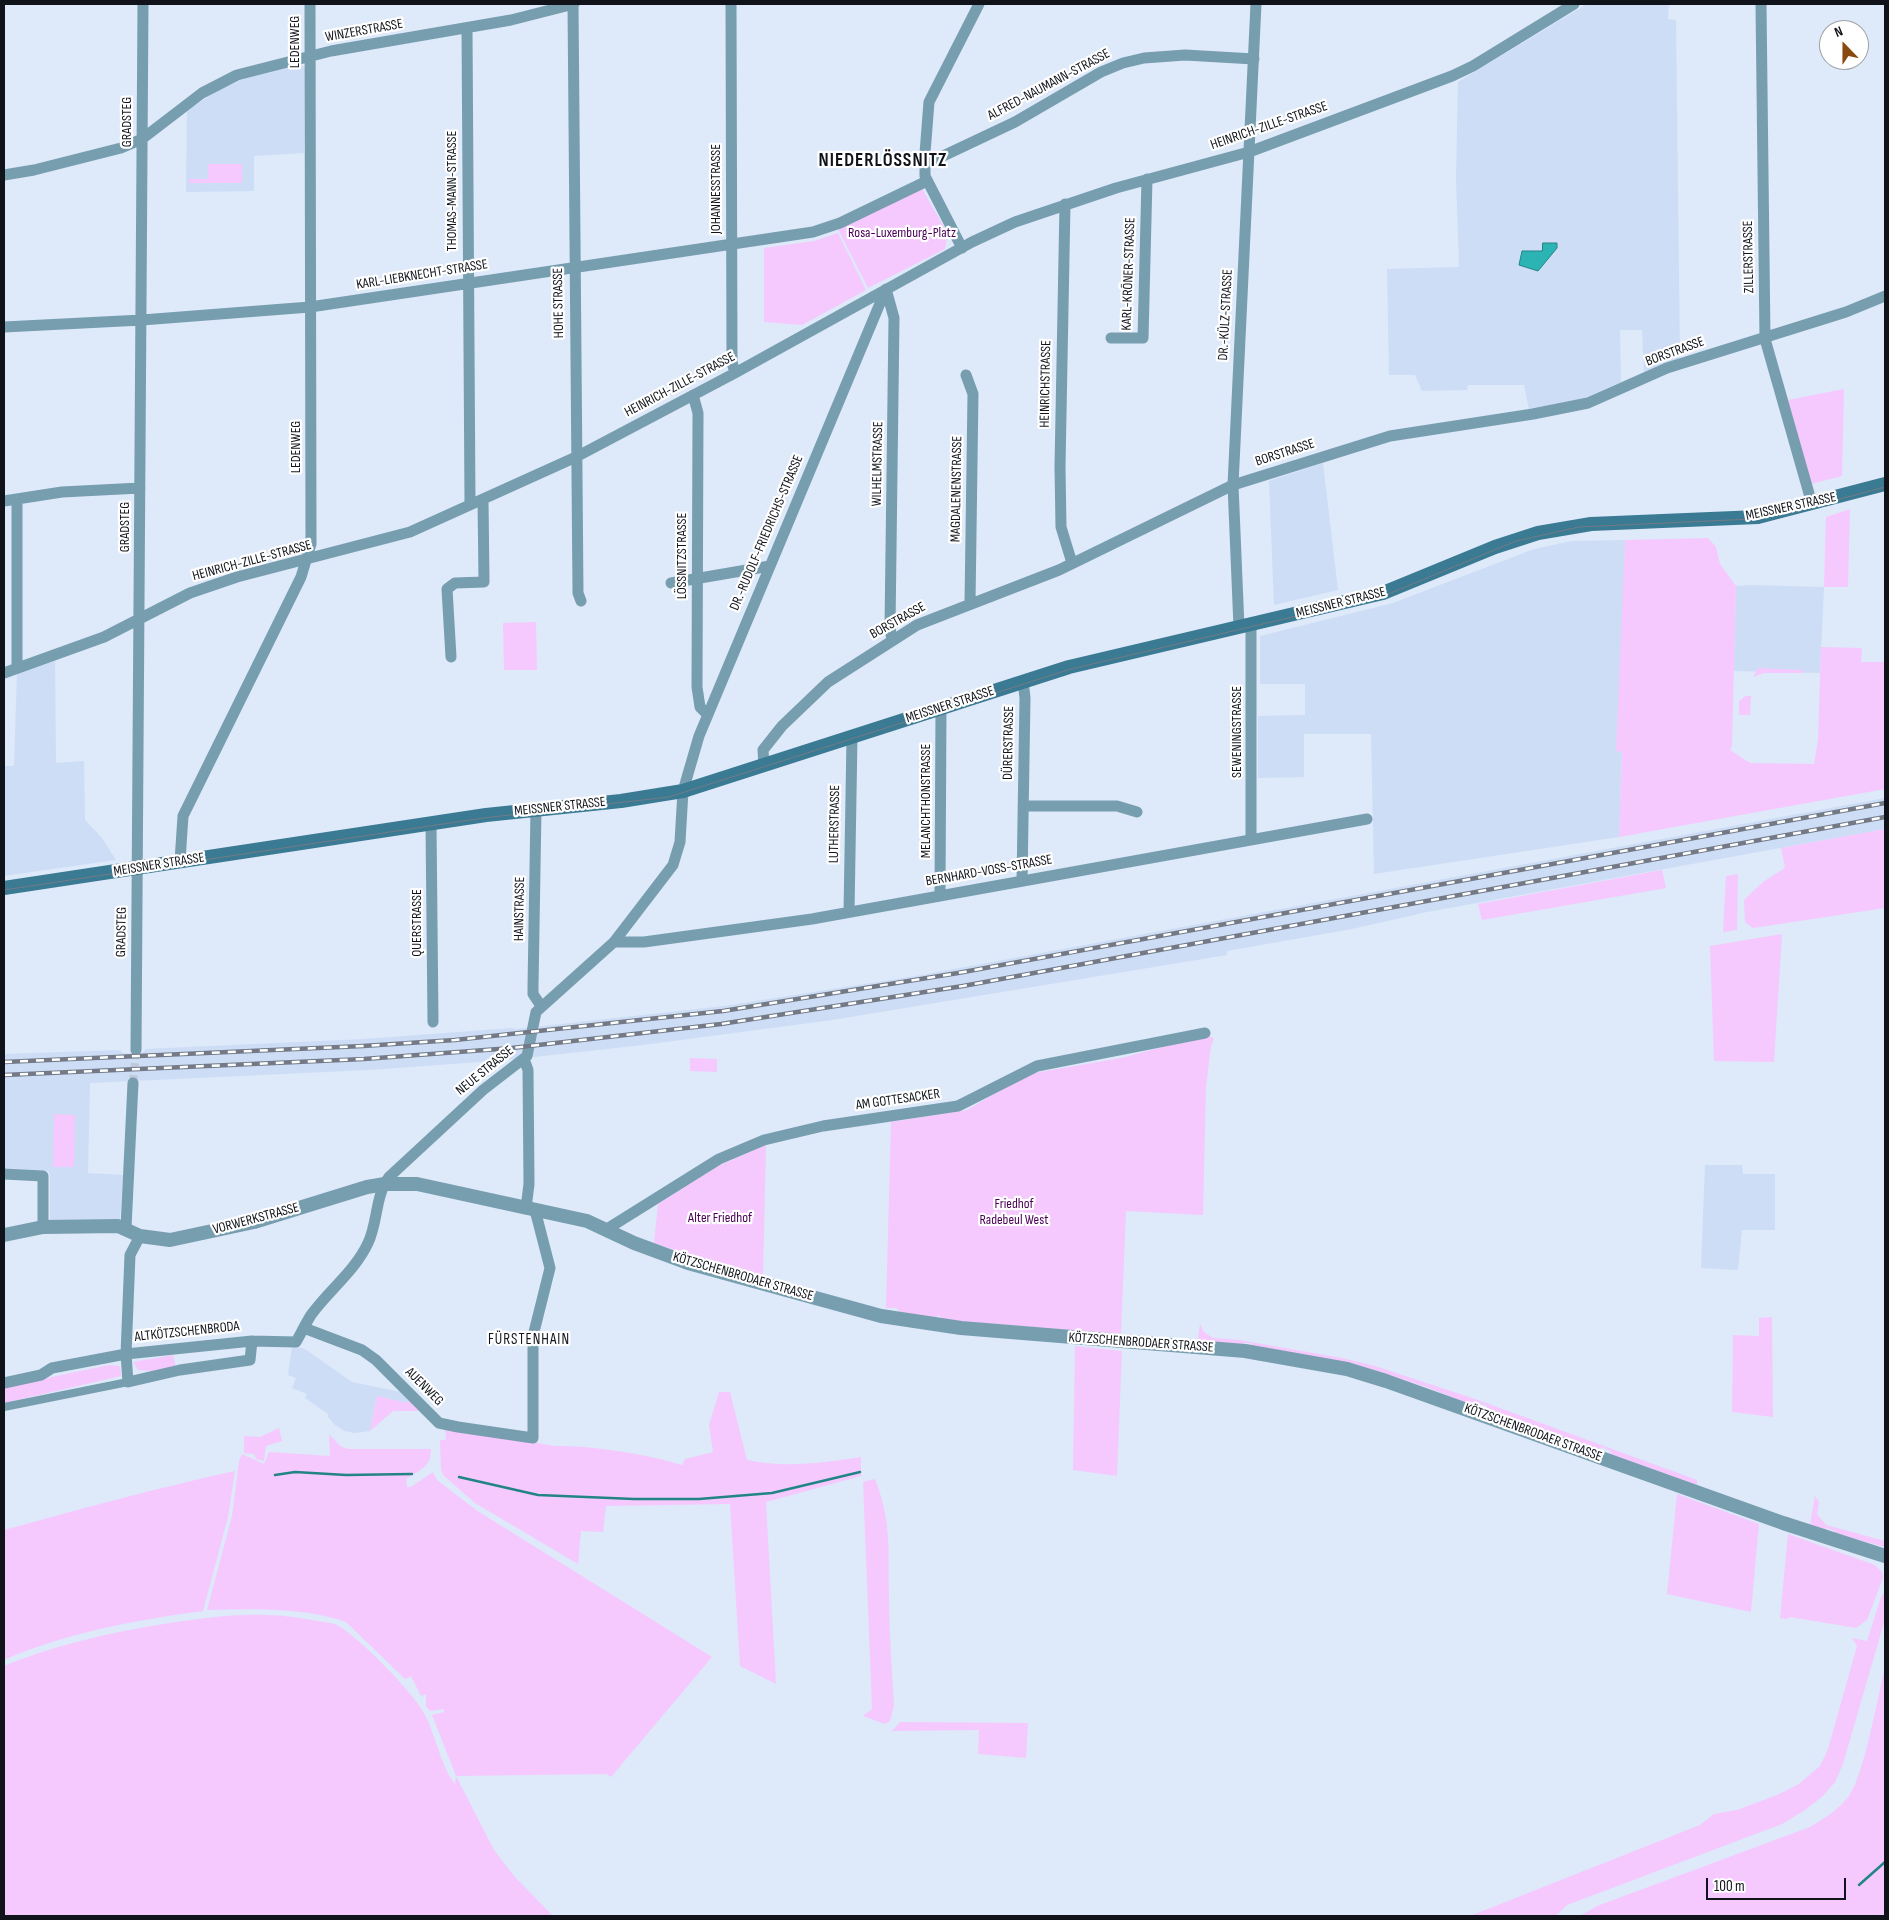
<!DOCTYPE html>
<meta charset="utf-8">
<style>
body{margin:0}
#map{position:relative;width:1889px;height:1920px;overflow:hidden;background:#dee9fa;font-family:"Sofia Sans Condensed",sans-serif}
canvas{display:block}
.frame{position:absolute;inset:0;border:5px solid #10141a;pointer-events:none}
.north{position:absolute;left:1819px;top:20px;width:50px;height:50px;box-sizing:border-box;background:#fff;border:1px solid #9fa1a3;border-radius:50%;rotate:338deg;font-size:14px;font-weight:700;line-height:20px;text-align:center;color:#10141a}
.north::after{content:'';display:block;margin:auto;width:18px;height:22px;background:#894a0f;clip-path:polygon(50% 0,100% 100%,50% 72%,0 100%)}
.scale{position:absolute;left:1706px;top:1878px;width:140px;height:22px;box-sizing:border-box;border:2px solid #10141a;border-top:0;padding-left:6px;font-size:15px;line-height:18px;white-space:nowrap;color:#10141a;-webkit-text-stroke:4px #fff;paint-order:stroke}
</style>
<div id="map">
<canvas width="1889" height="1920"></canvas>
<div class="frame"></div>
<div class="north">N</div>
<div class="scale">100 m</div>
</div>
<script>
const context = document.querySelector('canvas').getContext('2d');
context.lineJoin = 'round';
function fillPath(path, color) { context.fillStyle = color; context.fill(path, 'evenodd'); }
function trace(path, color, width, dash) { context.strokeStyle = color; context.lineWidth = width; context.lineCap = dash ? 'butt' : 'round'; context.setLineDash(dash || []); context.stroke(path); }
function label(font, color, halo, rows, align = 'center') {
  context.font = font + ' "Sofia Sans Condensed",sans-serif'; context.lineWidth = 4.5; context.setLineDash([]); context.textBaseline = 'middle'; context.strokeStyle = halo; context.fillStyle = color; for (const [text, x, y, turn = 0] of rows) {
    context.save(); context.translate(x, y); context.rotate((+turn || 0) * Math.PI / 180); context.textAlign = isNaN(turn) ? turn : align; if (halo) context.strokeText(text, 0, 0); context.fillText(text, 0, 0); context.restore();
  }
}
const built = new Path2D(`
 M 1587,4 L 1669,4 L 1668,19 L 1676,20 L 1680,358 L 1644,374 L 1642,330 L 1620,330 L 1621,382 L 1585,398 L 1529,410 L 1524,385 L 1468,385 L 1467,390 L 1422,391 L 1415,375 L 1389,375 L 1387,269 L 1459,267 L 1456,178 L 1458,82 Z
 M 300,65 L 305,67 L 305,71 L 304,153 L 254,156 L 254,191 L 186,192 L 187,111 L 218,90 L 244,79 Z
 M 1323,463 L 1338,590 L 1274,605 L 1269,481 Z
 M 1625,540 L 1622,650 L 1616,751 L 1622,752 L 1619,837 L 1374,874 L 1371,734 L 1304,734 L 1304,777 L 1258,778 L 1258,716 L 1305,715 L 1305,684 L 1260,684 L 1260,636 L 1393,603 L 1534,549 L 1572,541 Z
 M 1751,585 L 1824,587 L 1820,673 L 1734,671 L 1736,586 Z
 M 55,661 L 56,763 L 84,761 L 85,820 L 102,838 L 116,860 L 4,876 L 4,766 L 14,766 L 17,673 Z
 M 1885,798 L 1885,829 L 1427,912 L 1352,929 L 1227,951 L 1227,955 L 832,1020 L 643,1045 L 507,1060 L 369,1070 L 90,1083 L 88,1173 L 123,1175 L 120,1219 L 50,1220 L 50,1174 L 48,1171 L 4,1168 L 4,1054 L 120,1050 L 123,1053 L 142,1053 L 146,1049 L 364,1039 L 513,1028 L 516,1029 L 724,1006 L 916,976 Z
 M 1705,1165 L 1742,1165 L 1743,1174 L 1775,1174 L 1775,1230 L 1742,1230 L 1738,1270 L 1701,1268 Z
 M 292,1346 L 305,1349 L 352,1382 L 401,1392 L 409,1400 L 407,1403 L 377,1396 L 370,1431 L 354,1433 L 345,1431 L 335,1425 L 328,1417 L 328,1414 L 305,1398 L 307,1394 L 292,1388 L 296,1378 L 288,1375 Z`);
const green = new Path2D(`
 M 208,164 L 242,164 L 242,183 L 189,183 L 189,179 L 208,179 Z
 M 921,187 L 948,234 L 945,249 L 868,288 L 838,229 Z
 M 838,233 L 866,290 L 802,325 L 764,322 L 764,248 L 814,241 Z
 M 1844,389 L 1842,476 L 1811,484 L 1788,400 Z
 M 1850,509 L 1848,587 L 1824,587 L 1826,517 Z
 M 1708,538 L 1716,547 L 1720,564 L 1736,586 L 1732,745 L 1730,750 L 1750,763 L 1814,764 L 1818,740 L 1821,647 L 1862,648 L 1861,662 L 1885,662 L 1885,789 L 1619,837 L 1622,752 L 1616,751 L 1625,540 Z
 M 536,622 L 537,670 L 504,670 L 503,623 Z
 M 1758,668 L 1803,670 L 1803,673 L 1764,673 L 1753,677 Z
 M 1746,696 L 1751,696 L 1750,715 L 1739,715 L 1739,720 L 1739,701 Z
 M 1885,829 L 1885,908 L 1753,928 L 1745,922 L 1744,900 L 1763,882 L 1785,868 L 1781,848 Z
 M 1662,870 L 1666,888 L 1482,920 L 1478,904 Z
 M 1738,874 L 1737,930 L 1723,932 L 1726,876 Z
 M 1782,934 L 1774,1062 L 1714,1061 L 1710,946 Z
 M 1208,1035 L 1214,1039 L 1211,1046 L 1206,1087 L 1203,1215 L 1126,1211 L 1121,1334 L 942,1320 L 939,1315 L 932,1320 L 903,1315 L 896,1308 L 886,1308 L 891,1122 L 967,1110 L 1028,1074 L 1121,1058 Z
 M 690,1058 L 717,1059 L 717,1072 L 690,1071 Z
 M 54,1114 L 75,1115 L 74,1167 L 53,1167 Z
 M 766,1145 L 763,1276 L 704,1260 L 654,1243 L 658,1204 L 720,1165 Z
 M 1772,1317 L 1773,1417 L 1732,1412 L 1733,1335 L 1759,1336 L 1759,1318 Z
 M 1200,1324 L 1204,1332 L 1213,1338 L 1239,1340 L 1342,1358 L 1375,1366 L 1478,1400 L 1697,1480 L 1697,1485 L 1610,1454 L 1611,1451 L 1602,1447 L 1599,1450 L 1486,1410 L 1487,1406 L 1478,1403 L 1476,1407 L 1429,1388 L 1355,1364 L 1251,1347 L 1251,1343 L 1244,1343 L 1243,1345 L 1204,1342 L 1198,1339 Z
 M 1075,1346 L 1122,1351 L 1117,1476 L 1073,1470 Z
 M 173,1355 L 176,1367 L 153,1371 L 138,1370 L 133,1362 Z
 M 109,1365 L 120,1366 L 121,1376 L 4,1403 L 4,1387 Z
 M 719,1392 L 730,1392 L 747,1460 C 786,1468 822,1463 861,1457 L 861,1476 L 766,1502 L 776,1684 L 740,1666 L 730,1504 L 606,1506 L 603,1532 L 581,1531 L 578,1564 L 475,1503 L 444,1476 L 441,1470 L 440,1440 L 446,1440 L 445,1429 L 533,1441 C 549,1448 565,1445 583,1447 C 617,1450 649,1455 682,1465 L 685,1459 L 713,1452 L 709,1425 Z
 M 377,1396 L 407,1403 L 409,1400 L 420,1411 L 393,1411 L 370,1431 Z
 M 279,1428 L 282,1441 L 266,1446 L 264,1461 L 256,1459 L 254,1454 L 244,1453 L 244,1436 L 260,1437 Z
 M 329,1434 L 340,1446 L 348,1449 L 431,1449 C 431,1468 419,1470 406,1479 L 407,1487 L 411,1487 L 433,1472 L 437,1480 L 476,1510 L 712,1657 L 611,1777 L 606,1774 L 456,1776 L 494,1850 L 514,1876 L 553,1916 L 4,1916 L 4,1666 C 63,1642 130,1628 191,1620 C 215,1617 239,1614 263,1615 C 287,1615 312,1620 335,1624 C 355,1633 414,1693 424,1713 C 436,1735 440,1765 455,1784 L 456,1776 L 432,1715 L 444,1712 L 444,1709 L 430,1711 L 426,1706 L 426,1694 L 421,1696 L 411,1676 L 405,1679 L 346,1622 C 303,1607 253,1609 207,1610 L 232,1516 L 239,1461 L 242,1454 L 264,1464 L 269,1452 L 330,1456 Z
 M 235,1471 L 228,1517 L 203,1611 C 136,1620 65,1633 4,1660 L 4,1530 C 81,1509 157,1488 235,1471 Z
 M 875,1479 C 892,1523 888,1550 889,1595 C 889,1632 892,1669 894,1706 L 890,1721 L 885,1724 L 863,1716 L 872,1709 L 863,1482 Z
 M 1677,1494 L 1759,1524 L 1751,1612 L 1667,1594 Z
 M 1815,1496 L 1819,1502 L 1817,1514 L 1826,1525 L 1885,1541 L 1885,1547 L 1835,1534 L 1835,1531 L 1826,1528 L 1824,1531 L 1810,1525 Z
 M 1788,1534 L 1875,1565 L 1883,1573 L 1883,1578 L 1867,1620 L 1856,1628 L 1790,1617 L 1787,1619 L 1780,1618 Z
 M 1885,1591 L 1885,1619 L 1843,1764 L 1835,1782 L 1823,1796 L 1805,1810 L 1782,1824 L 1567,1905 L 1556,1916 L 1470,1916 L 1700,1825 L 1714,1814 L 1737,1810 L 1777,1795 L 1799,1784 L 1820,1766 L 1828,1749 L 1857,1646 L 1852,1638 L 1867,1641 L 1881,1597 Z
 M 1885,1667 L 1885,1916 L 1580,1916 L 1597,1906 L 1810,1827 C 1825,1818 1838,1810 1849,1796 C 1864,1776 1878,1695 1885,1667 Z
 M 900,1722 L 1028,1723 L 1026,1758 L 978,1754 L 979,1730 L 892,1731 Z`);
const water = new Path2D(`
 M 1543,243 L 1557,243 L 1557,248 L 1538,271 L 1519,265 L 1522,251 L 1542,251 Z`);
const stream = new Path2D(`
 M 275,1475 L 295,1472 L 346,1475 L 412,1474
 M 459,1477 L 538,1495 L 634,1499 L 699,1499 L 772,1493 L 860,1472
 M 1859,1885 L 1885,1862`);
const pedestrianTunnel = new Path2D(`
 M 133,1083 L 136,1050`);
const pedestrian = new Path2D(`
 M 4,1407 L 128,1382`);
const minor = new Path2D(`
 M 573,4 L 578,593 L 581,601
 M 731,4 L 732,362 L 735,373
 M 1761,4 L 1765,339 L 1812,504
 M 467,28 L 470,505
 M 924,165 L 1015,122 L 1101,72 L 1123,63 L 1144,58 L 1185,55 L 1254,59
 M 4,175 L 34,170 L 121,148 L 142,139 L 202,93 L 237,75 L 331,51 L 511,20 L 574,4
 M 1065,204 L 1060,467 L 1061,527 L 1072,563
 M 962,248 L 925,176 L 925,153 L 929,102 L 979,4
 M 886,289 L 894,318 L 890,628 L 892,640
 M 4,327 L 142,320 L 310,307 L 813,232 L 840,223 L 927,181
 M 1111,338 L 1143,338 L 1147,179
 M 966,375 L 973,394 L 970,603
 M 693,395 L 698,413 L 697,687 L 700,707 L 707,714
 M 17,499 L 17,668
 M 4,501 L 62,492 L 140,488
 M 671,583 L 770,566
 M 1251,625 L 1251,839
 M 1239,627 L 1233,485 L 1256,4
 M 451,657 L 447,589 L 455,583 L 484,582 L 483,499
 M 4,673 L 104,637 L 190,593 L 237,577 L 410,532 L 576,457 L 735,373 L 972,242 L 1015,222 L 1116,188 L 1249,152 L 1452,76 L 1473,66 L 1574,4
 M 764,766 L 763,750 L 782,726 L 828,682 L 917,625 L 1059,570 L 1233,485 L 1390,436 L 1533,414 L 1588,403 L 1667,368 L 1846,312 L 1885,296
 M 1023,806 L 1117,806 L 1137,812
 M 536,809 L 533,987 L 533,994 L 541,1006
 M 431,823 L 433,1022
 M 180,861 L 183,816 L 301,577 L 311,544 L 310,4
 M 1022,881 L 1025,698 L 1023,681
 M 940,895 L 941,708
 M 849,912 L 852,737
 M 614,942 L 644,942 L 812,919 L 1367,819
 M 136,1050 L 143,4
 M 524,1059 L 528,1070 L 529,1184 L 526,1208
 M 4,1174 L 43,1176 L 43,1227
 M 126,1228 L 133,1083
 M 607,1229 L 719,1159 L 764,1140 L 823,1126 L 958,1106 L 1037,1066 L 1205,1033
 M 140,1236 L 130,1255 L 126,1354 L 128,1382 L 180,1370 L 250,1360 L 252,1341
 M 304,1328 L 362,1350 L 376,1360 L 439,1423 L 458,1427 L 533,1438 L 533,1336 L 550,1268 L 535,1210
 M 4,1383 L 41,1375 L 52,1368 L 126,1354 L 252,1341 L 296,1342 C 301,1333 306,1323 311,1315 C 329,1290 355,1271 368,1243 C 378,1222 375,1196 389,1177 L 483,1090 L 527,1056 L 536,1012 L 614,942 L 673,865 L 680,842 L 683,791 L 699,736 L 886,289`);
const tertiary = new Path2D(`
 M 4,1235 L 43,1227 L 118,1226 L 140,1236 L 170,1240 L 254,1222 L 367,1187 L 385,1184 L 417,1184 L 587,1221 L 634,1243 L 688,1263 L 881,1316 L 961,1328 L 1245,1351 L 1347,1369 L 1386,1381 L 1783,1523 L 1885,1556`);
const secondary = new Path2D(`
 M 4,888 L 486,815 L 621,801 L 683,791 L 1069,667 L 1383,593 L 1495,547 L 1538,533 L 1591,524 L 1758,517 L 1885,484`);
const tram = new Path2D(`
 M 4,890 L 483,818 L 669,797 L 1071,669 L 1386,595 L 1516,541 L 1579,527 L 1752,519 L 1788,513 L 1885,487`);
const rail = new Path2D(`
 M 4,1062 L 363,1046 L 455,1040 L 723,1011 L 958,973 L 1885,803
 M 4,1075 L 364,1059 L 512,1048 L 721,1024 L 963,986 L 1885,817`);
const streetNames = [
 ["WINZERSTRASSE",364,31,-10],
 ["LEDENWEG",295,42,-90],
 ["ALFRED-NAUMANN-STRASSE",1049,85,-28],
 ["GRADSTEG",127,122,-90],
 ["HEINRICH-ZILLE-STRASSE",1269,126,-19],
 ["JOHANNESSTRASSE",716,189,-90],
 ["THOMAS-MANN-STRASSE",452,191,-90],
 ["ZILLERSTRASSE",1749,257,-91],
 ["KARL-KRÖNER-STRASSE",1129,274,-88],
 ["KARL-LIEBKNECHT-STRASSE",422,275,-9],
 ["HOHE STRASSE",559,303,-91],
 ["DR.-KÜLZ-STRASSE",1226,315,-87],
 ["BORSTRASSE",1675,352,-20],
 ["HEINRICHSTRASSE",1046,384,-89],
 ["HEINRICH-ZILLE-STRASSE",680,385,-28],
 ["LEDENWEG",296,447,-90],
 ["BORSTRASSE",1285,453,-18],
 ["WILHELMSTRASSE",878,464,-89],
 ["MAGDALENENSTRASSE",957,489,-89],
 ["MEISSNER STRASSE",1791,507,-12],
 ["GRADSTEG",125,527,-90],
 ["DR.-RUDOLF-FRIEDRICHS-STRASSE",767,533,-67],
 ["LÖSSNITZSTRASSE",682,556,-90],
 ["HEINRICH-ZILLE-STRASSE",252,561,-15],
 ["MEISSNER STRASSE",1341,603,-14],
 ["BORSTRASSE",898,621,-29],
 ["MEISSNER STRASSE",950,705,-18],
 ["SEWENINGSTRASSE",1237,732,-90],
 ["DÜRERSTRASSE",1009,743,-89],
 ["MELANCHTHONSTRASSE",926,801,-90],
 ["MEISSNER STRASSE",560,807,-6],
 ["LUTHERSTRASSE",835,824,-89],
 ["MEISSNER STRASSE",159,865,-9],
 ["BERNHARD-VOSS-STRASSE",989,871,-10],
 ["HAINSTRASSE",520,909,-89],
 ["QUERSTRASSE",417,923,-90],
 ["GRADSTEG",122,932,-89],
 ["NEUE STRASSE",485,1071,-39],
 ["AM GOTTESACKER",898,1100,-8],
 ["VORWERKSTRASSE",256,1219,-15],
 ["KÖTZSCHENBRODAER STRASSE",743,1277,16],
 ["ALTKÖTZSCHENBRODA",187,1332,-6],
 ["KÖTZSCHENBRODAER STRASSE",1141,1343,4],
 ["AUENWEG",424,1387,45],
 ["KÖTZSCHENBRODAER STRASSE",1533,1433,20]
];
const parkNames = [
 ["Rosa-Luxemburg-Platz",902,233],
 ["Friedhof",1014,1204],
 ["Radebeul West",1014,1220],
 ["Alter Friedhof",720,1218]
];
const neighbourhoodNames = [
 ["FÜRSTENHAIN",529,1340]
];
const districtNames = [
 ["NIEDERLÖSSNITZ",883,161]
];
fillPath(built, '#cdddf5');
fillPath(green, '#f5c9fd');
fillPath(water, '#2bb4b3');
trace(water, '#238485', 1);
trace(stream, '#238485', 2.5);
trace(pedestrianTunnel, '#bfc9d8', 8, [8, 4]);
trace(pedestrian, '#779eaf', 8);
trace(minor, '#779eaf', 11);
trace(tertiary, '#779eaf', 14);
trace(secondary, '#3a7a92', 14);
trace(tram, '#737a86', 1);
trace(rail, '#737a86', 4.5);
trace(rail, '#fff', 2.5, [8]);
label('14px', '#10141a', '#fff', streetNames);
label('14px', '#490055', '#fff', parkNames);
context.letterSpacing = '1px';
label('15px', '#10141a', '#fff', neighbourhoodNames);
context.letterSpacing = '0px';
context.letterSpacing = '1px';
label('bold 19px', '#10141a', '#fff', districtNames);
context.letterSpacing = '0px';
</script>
